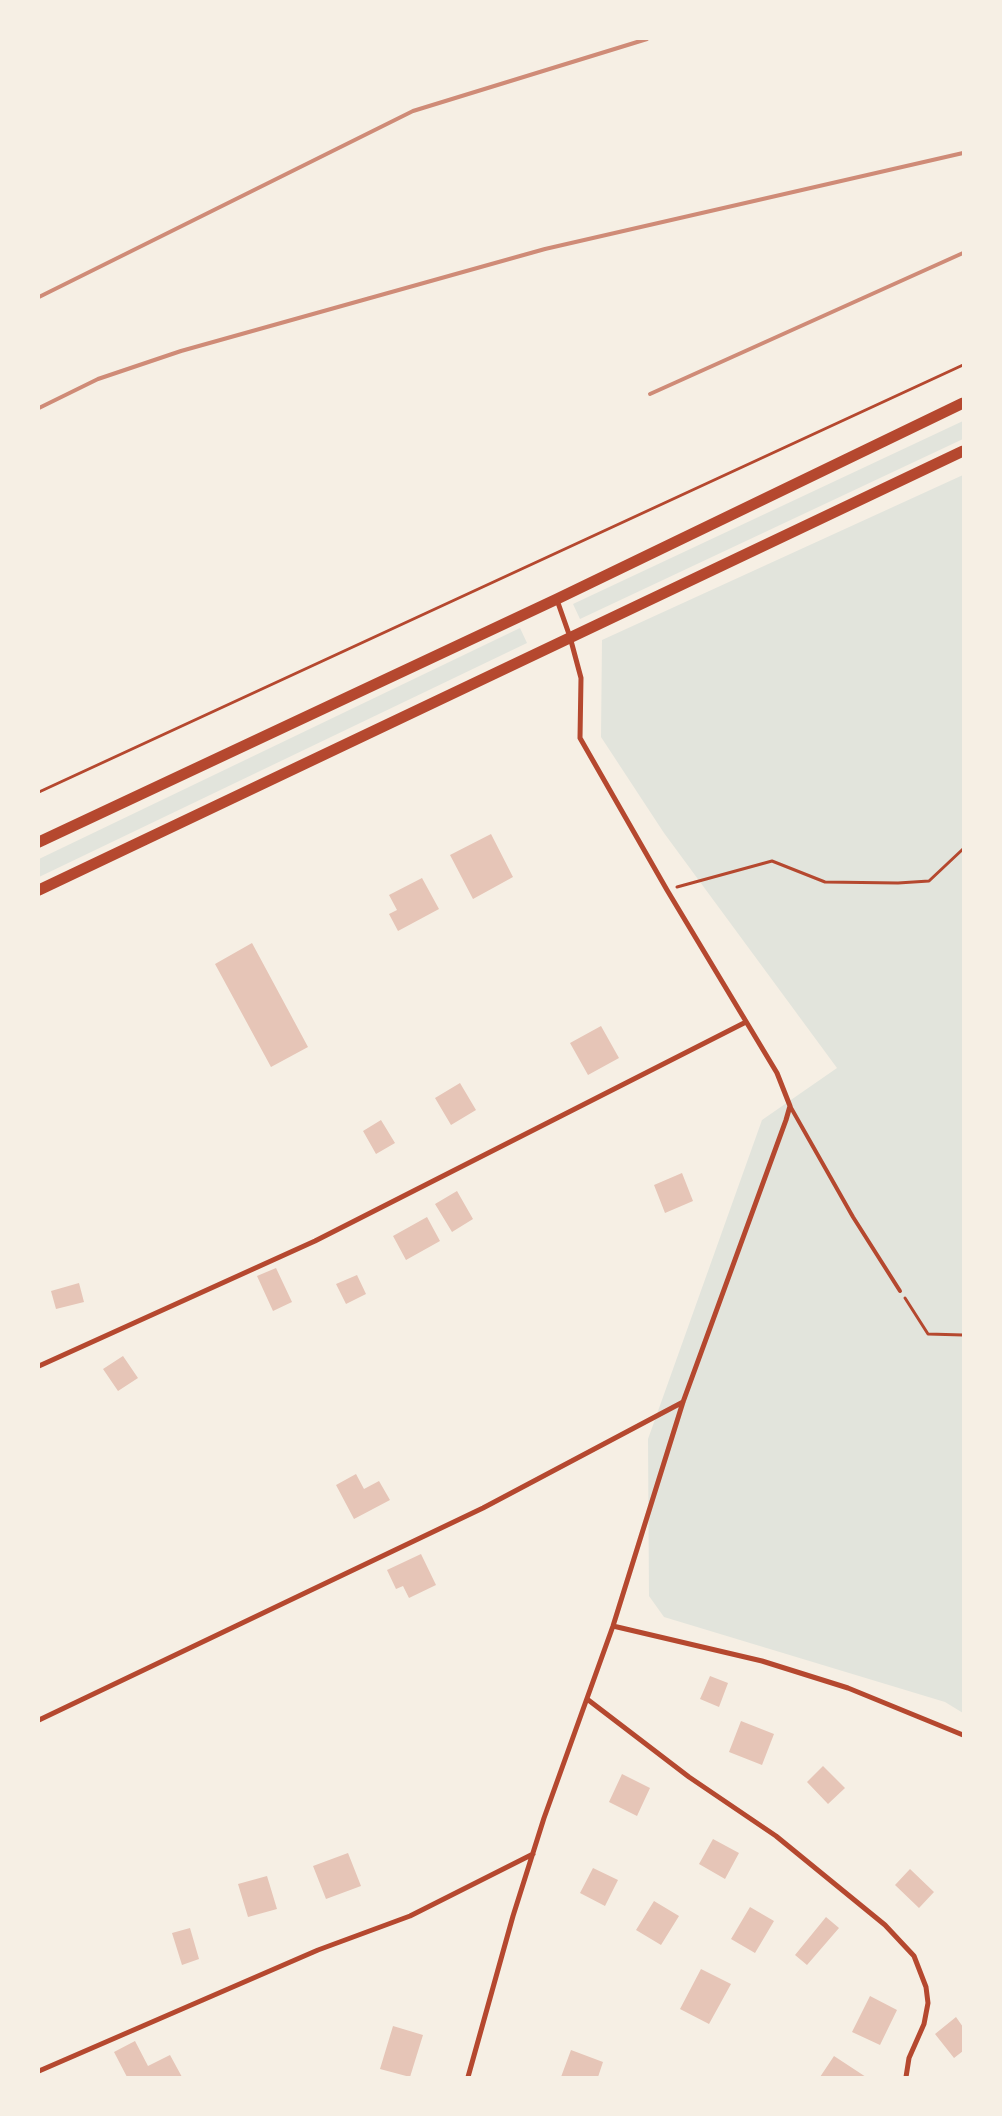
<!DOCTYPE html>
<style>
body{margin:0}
#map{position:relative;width:1002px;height:2116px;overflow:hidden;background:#f6efe4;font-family:"PT Sans Narrow",sans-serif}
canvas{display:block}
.frame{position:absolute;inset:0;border:40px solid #f6efe4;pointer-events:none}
</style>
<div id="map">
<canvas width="1002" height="2116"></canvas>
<div class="frame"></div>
</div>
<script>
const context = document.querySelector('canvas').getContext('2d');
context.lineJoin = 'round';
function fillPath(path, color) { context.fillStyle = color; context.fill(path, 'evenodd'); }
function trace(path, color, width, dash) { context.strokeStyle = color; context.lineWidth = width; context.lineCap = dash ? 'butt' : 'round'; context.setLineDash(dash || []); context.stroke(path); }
const green = new Path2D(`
 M 963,421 L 963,439 L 580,619 L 573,604 Z
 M 963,475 L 963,1713 L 945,1702 L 664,1617 L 649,1596 L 648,1439 L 762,1120 L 837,1068 L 664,833 L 601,737 L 602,640 Z
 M 520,628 L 527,643 L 39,877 L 39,859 Z`);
const building = new Path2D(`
 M 491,834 L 513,877 L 473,899 L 450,855 Z
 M 422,878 L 439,909 L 398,931 L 389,914 L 397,910 L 389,895 Z
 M 252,943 L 308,1047 L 271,1067 L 215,964 Z
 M 601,1026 L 619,1058 L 588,1075 L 570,1043 Z
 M 460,1083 L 476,1110 L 451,1125 L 435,1098 Z
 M 381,1120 L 395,1143 L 376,1154 L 363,1131 Z
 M 682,1173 L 693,1201 L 665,1213 L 654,1185 Z
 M 457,1191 L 473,1219 L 452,1232 L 435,1204 Z
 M 427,1217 L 440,1241 L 406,1260 L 393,1236 Z
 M 276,1268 L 292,1302 L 273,1311 L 257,1276 Z
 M 357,1275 L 366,1294 L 346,1304 L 336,1284 Z
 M 79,1283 L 84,1302 L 56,1309 L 51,1291 Z
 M 123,1356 L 138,1378 L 118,1391 L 103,1369 Z
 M 356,1474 L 364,1489 L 379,1481 L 390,1500 L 354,1519 L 336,1485 Z
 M 421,1554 L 436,1585 L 409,1598 L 403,1586 L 396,1589 L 387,1570 Z
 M 710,1676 L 728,1683 L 719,1707 L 700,1699 Z
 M 741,1721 L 774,1734 L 762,1765 L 729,1752 Z
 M 823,1766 L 845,1788 L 828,1804 L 807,1782 Z
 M 622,1774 L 650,1788 L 637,1816 L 609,1802 Z
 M 713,1839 L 739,1853 L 725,1879 L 699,1864 Z
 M 348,1853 L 361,1886 L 326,1899 L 313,1866 Z
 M 593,1868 L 618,1880 L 605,1906 L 580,1893 Z
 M 910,1869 L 934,1892 L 919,1908 L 895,1885 Z
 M 267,1876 L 277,1909 L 248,1917 L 238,1884 Z
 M 654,1901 L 679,1916 L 661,1945 L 636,1930 Z
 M 750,1907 L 774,1921 L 755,1953 L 731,1939 Z
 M 826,1917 L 839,1928 L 807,1965 L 795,1955 Z
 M 190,1928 L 199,1959 L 182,1965 L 172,1933 Z
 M 701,1969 L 731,1984 L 709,2024 L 680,2009 Z
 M 870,1996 L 897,2010 L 880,2045 L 852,2032 Z
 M 956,2017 L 963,2027 L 963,2051 L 954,2058 L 935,2034 Z
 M 393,2026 L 423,2035 L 410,2077 L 380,2069 Z
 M 135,2041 L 148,2066 L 170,2055 L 182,2077 L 127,2077 L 114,2052 Z
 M 571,2050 L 603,2062 L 598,2077 L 561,2077 Z
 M 834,2056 L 866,2077 L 820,2077 Z`);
const path = new Path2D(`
 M 39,792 L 963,365
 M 677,887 L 772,861 L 825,882 L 898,883 L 929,881 L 963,849
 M 905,1298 L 928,1334 L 963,1335`);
const service = new Path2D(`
 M 790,1106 L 853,1217 L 900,1291`);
const minor = new Path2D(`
 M 39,1366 L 315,1241 L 746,1022
 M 613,1626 L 762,1661 L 848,1688 L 963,1735
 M 587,1699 L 689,1777 L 776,1836 L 885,1925 L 914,1956 L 926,1987 L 928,2003 L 924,2024 L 909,2058 L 906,2077
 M 39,1720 L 483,1508 L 683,1402
 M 39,2071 L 318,1950 L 410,1916 L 533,1854
 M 468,2077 L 513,1916 L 544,1818 L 613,1626 L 683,1402 L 786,1120 L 790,1106 L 777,1073 L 667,890 L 580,738 L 581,678 L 570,637 L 557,600`);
const primary = new Path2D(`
 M 39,842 L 557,599 L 963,403
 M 39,890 L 963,451`);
const rail = new Path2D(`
 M 39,297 L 413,111 L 647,39
 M 650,394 L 963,253
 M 39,408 L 98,379 L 181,351 L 545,249 L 963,153`);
fillPath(green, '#e2e4dc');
fillPath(building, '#e6c5b7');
trace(path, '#b5482f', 3);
trace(service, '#b5482f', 4);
trace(minor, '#b5482f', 5);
trace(primary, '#b5482f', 11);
trace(rail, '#cf8b77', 4);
</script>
